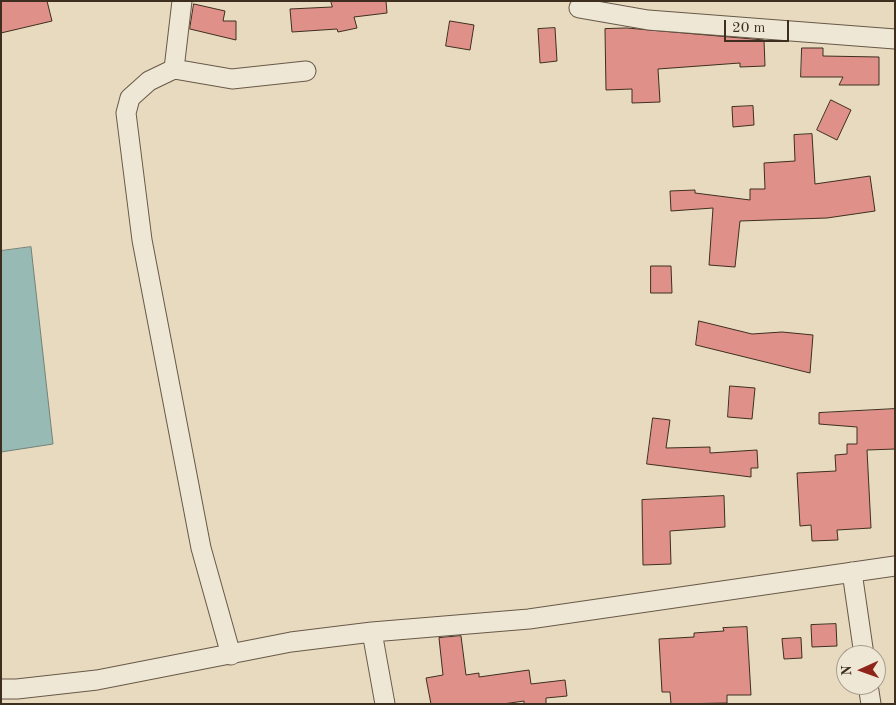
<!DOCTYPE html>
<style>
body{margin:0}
#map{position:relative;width:896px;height:705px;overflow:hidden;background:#e7dabe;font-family:"Old Standard TT",serif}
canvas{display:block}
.frame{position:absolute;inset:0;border:2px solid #3e2e20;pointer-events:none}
.north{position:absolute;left:836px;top:645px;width:50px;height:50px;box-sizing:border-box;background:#efe7d5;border:1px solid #a89d8d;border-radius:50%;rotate:268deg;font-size:14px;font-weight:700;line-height:20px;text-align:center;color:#3e2e20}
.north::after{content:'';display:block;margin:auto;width:18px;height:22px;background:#8f2418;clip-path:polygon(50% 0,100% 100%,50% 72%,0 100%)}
.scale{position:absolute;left:724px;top:20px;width:65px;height:22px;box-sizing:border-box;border:2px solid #3e2e20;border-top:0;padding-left:6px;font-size:15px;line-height:18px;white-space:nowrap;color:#3e2e20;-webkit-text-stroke:4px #efe7d5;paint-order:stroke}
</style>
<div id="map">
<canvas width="896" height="705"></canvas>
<div class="frame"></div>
<div class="north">N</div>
<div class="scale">20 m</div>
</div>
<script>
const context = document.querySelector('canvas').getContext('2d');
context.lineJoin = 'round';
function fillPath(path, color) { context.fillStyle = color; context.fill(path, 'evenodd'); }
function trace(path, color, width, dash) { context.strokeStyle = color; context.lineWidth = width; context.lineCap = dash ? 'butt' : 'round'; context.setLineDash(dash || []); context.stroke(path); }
const water = new Path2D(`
 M 31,247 L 53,444 L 1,452 L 1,251 Z`);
const building = new Path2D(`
 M 1,1 L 47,1 L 52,21 L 1,33 Z
 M 331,1 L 386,1 L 387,13 L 354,17 L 357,28 L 338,32 L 337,29 L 292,32 L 290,9 L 332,7 Z
 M 194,4 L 225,11 L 223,21 L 236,21 L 236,40 L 190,29 Z
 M 450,21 L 474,25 L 470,50 L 446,46 Z
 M 555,28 L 557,61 L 540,63 L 538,29 Z
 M 627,28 L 764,40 L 765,66 L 740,67 L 740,63 L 658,69 L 660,102 L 632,103 L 632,89 L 606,90 L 605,29 Z
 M 802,48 L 823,48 L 823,56 L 879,57 L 879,85 L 839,85 L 843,77 L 801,77 Z
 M 831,100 L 851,110 L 837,140 L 817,130 Z
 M 753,106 L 754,125 L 733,127 L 732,107 Z
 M 812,134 L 815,184 L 870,176 L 875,211 L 827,218 L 740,221 L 735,267 L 709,265 L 713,208 L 671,211 L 670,191 L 695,190 L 695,193 L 750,200 L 750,189 L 765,189 L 764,163 L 795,161 L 794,135 Z
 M 651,266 L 671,266 L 672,293 L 651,293 Z
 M 699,321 L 752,334 L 782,332 L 813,335 L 810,373 L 696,345 Z
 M 730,386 L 755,388 L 752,419 L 728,417 Z
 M 895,409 L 895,449 L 867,450 L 871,528 L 837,530 L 838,540 L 812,541 L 811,525 L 800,526 L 797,473 L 836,471 L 835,455 L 847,454 L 847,444 L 857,444 L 857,427 L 819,424 L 819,413 Z
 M 653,418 L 670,420 L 666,448 L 710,447 L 710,453 L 757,450 L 758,468 L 751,468 L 751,477 L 647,464 Z
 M 724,496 L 725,527 L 670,531 L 671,564 L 643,565 L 642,500 Z
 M 836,624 L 837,646 L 812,647 L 811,625 Z
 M 747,627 L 751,695 L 727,695 L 727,703 L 671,704 L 670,692 L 662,692 L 659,639 L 694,637 L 694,633 L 724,631 L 723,628 Z
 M 461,636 L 466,675 L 479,673 L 479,677 L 529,670 L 531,684 L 565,680 L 567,696 L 546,698 L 546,704 L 524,704 L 524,701 L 503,704 L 431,704 L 426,678 L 443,675 L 439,638 Z
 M 801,638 L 802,658 L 784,659 L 782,639 Z`);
const minor = new Path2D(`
 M 579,8 L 648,20 L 895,39
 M 174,69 L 182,1
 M 852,572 L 864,655
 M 372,632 L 385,704
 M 231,655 L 201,548 L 142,240 L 126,113 L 130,98 L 149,81 L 174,69 L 232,79 L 306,71
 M 868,685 L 871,704
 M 1,689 L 17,689 L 97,680 L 291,642 L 372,632 L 529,619 L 895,566`);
fillPath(water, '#97bab4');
trace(water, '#738279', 1);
fillPath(building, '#df9189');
trace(building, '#3e2e20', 1);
trace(minor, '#685948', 21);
trace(minor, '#efe7d5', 19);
</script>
